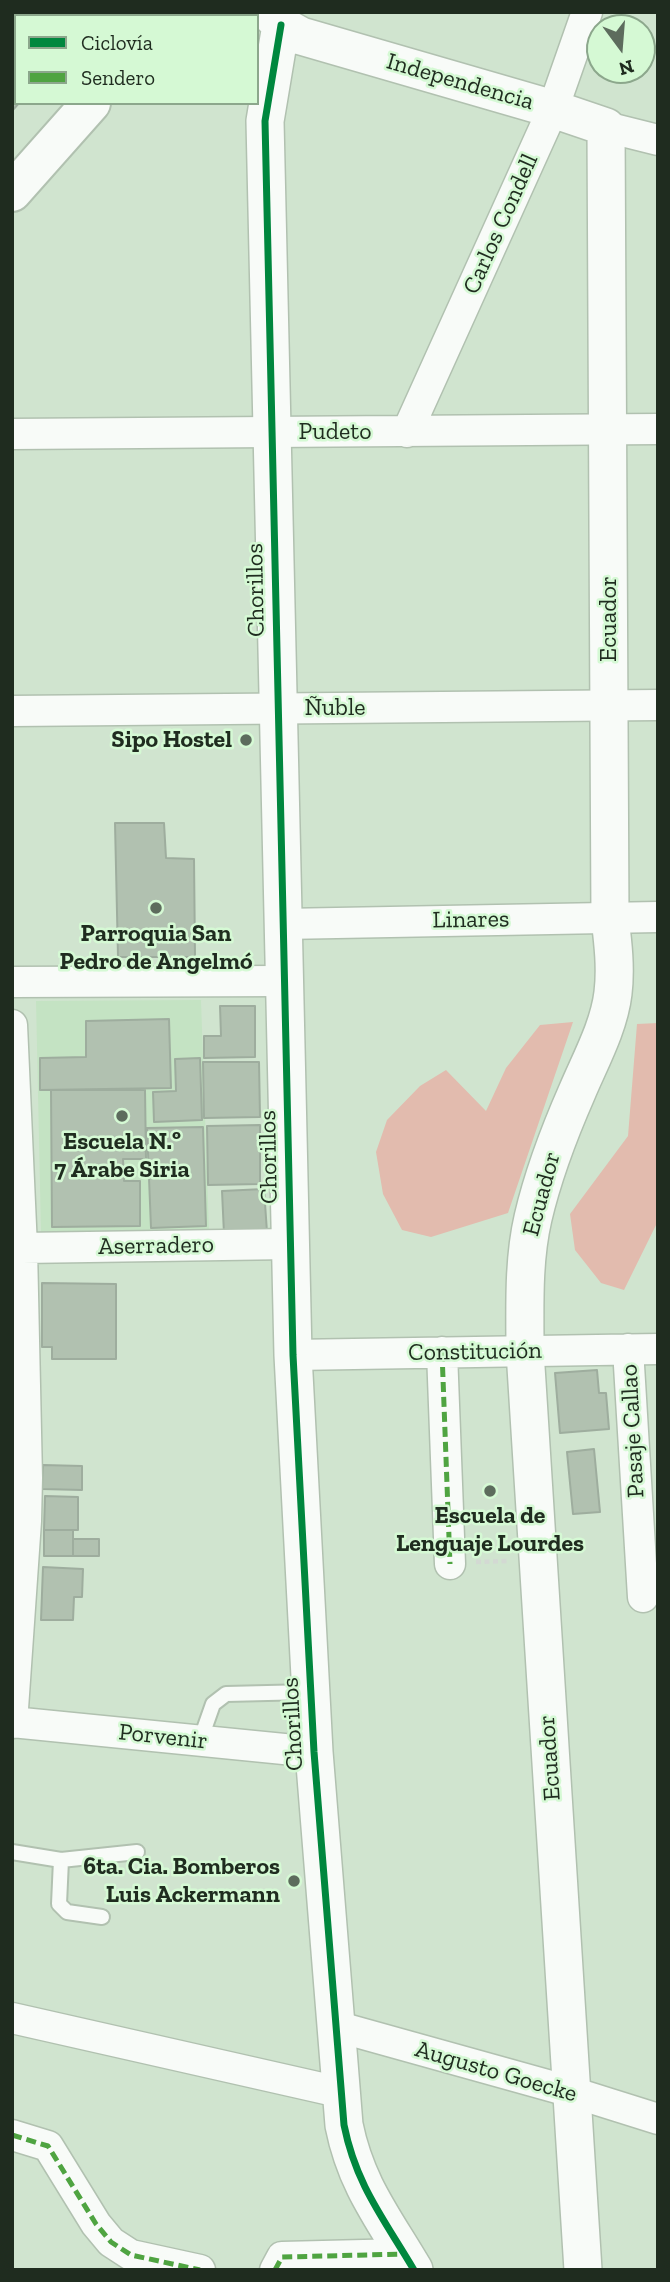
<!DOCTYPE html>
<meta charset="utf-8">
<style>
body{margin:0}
#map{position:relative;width:670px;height:2282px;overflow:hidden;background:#d0e4cf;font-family:"Zilla Slab",serif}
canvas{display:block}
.frame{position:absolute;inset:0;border:14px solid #1f2c1f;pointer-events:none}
.legend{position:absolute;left:14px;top:14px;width:245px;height:91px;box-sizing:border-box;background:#d5f9d4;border:2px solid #8ca78c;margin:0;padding:9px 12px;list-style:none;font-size:21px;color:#1f2c1f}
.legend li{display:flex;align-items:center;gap:14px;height:35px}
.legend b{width:35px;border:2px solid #8ca78c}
.north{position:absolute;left:586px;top:14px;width:70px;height:70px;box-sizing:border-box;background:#d5f9d4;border:2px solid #8ca78c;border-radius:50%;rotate:164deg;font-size:19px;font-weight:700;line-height:28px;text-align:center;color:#1f2c1f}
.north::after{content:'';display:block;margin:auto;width:24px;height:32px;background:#5d6c5d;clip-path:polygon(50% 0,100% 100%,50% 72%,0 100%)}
</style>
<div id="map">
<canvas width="670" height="2282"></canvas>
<div class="frame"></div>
<ul class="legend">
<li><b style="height:9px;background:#00873e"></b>Ciclovía</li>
<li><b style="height:9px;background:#4fa441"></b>Sendero</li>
</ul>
<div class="north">N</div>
</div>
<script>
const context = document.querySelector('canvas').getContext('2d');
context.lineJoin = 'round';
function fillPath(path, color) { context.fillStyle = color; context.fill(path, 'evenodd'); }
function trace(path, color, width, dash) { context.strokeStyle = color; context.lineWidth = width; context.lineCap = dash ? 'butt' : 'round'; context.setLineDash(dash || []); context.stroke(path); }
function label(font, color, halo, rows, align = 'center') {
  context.font = font + ' "Zilla Slab",serif'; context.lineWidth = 5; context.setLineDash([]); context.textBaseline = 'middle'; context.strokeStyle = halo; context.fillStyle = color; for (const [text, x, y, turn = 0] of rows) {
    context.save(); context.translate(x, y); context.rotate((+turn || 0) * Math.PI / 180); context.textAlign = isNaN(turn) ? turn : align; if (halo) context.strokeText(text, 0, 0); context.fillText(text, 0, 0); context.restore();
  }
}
const built = new Path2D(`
 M 201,1000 L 209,1231 L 41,1233 L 36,1001 Z`);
const green = new Path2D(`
 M 573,1022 L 508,1213 L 431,1237 L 402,1230 L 383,1194 L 376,1152 L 387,1120 L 420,1086 L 446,1070 L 486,1111 L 506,1068 L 540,1025 Z
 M 658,1023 L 658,1221 L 624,1290 L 601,1283 L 575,1250 L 570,1214 L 628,1136 L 637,1024 Z`);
const building = new Path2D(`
 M 12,12 L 102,12 L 99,16 L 16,16 L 16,103 L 19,103 L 12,111 Z
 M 115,823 L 164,823 L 166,858 L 194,859 L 195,957 L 118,957 Z
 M 220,1006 L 255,1006 L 255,1057 L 204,1058 L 204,1036 L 221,1036 Z
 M 169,1019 L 171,1088 L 40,1090 L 40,1058 L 86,1057 L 86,1021 Z
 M 200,1058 L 202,1120 L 154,1122 L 153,1092 L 176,1091 L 175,1059 Z
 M 203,1062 L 259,1062 L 260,1117 L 204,1118 Z
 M 51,1090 L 145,1090 L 146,1159 L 123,1159 L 124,1181 L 140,1181 L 140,1226 L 52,1227 Z
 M 260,1125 L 260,1184 L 208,1185 L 207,1126 Z
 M 203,1127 L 206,1226 L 151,1228 L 147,1128 Z
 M 264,1189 L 267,1232 L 224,1234 L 222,1191 Z
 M 42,1283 L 116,1284 L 116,1359 L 52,1359 L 52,1347 L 42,1347 Z
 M 597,1370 L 599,1393 L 606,1393 L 609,1429 L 560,1433 L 555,1373 Z
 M 594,1449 L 600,1512 L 573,1514 L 567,1452 Z
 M 43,1465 L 82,1466 L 82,1490 L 42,1489 Z
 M 45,1496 L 78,1497 L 78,1530 L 44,1530 Z
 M 44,1530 L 73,1530 L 73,1556 L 44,1556 Z
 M 73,1539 L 99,1539 L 99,1556 L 73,1556 Z
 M 43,1567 L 83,1569 L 82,1597 L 74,1597 L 73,1620 L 41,1620 Z`);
const path = new Path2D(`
 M 476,1562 L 509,1561`);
const service = new Path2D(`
 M 200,1741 L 213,1704 L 226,1694 L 309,1692
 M 12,1852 L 61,1860 L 137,1852
 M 61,1860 L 59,1904 L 67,1912 L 102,1917`);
const minor = new Path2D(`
 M 606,127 L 658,140
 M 407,432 L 553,109 L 587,12
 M 12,434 L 658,429
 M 12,711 L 658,705
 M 283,924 L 658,917
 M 12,982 L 284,981
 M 12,1025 L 22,1248 L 27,1478 L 26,1521 L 12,1723
 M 22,1248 L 290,1244
 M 628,1349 L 643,1597
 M 442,1352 L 450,1564
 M 293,1355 L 658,1349
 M 12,1722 L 314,1752
 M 12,2018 L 339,2092
 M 335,2026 L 572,2092 L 658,2119
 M 12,2135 L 48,2146 L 96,2224 L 111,2242 L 131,2255 L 200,2270
 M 275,2270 L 282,2257 L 405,2254`);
const tertiary = new Path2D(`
 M 268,12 L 281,25 L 301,36 L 553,109 L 606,127 L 610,918 C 613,943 616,968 613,993 C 609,1027 590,1061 577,1092 C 559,1133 543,1175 533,1218 C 523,1261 525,1307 525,1351 L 583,2270
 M 281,25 L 265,121 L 293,1355 L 314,1752 L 344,2125 C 356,2185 384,2219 414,2270`);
const primary = new Path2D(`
 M 169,16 L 172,12
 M 12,192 L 91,103`);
const quiet = new Path2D(`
 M 442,1352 L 450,1564
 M 12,2135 L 48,2146 L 96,2224 L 111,2242 L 131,2255 L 200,2270
 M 275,2270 L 282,2257 L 405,2254`);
const cycleway = new Path2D(`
 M 281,25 L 265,121 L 293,1355 L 314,1752 L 344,2125 C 356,2185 384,2219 414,2270`);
const markers = [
 [246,740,7,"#5d6c5d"],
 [156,908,7,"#5d6c5d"],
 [122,1116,7,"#5d6c5d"],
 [490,1491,7,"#5d6c5d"],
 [294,1881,7,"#5d6c5d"]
];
const streetNames = [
 ["Independencia",460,82,16],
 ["Carlos Condell",501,224,-66],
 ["Pudeto",335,432],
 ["Chorillos",256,590,-91],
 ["Ecuador",609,619,-90],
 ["Ñuble",335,708],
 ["Linares",471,920,-1],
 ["Chorillos",269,1157,-91],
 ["Ecuador",542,1194,-75],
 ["Aserradero",156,1246,-1],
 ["Constitución",475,1352,-1],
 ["Pasaje Callao",633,1431,-93],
 ["Chorillos",293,1724,-93],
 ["Porvenir",163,1737,6],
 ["Ecuador",550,1758,-94],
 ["Augusto Goecke",496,2072,16]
];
const poiNames = [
 ["Sipo Hostel",232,740,"right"],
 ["Parroquia San",156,934],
 ["Pedro de Angelmó",156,962],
 ["Escuela N.º",122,1142],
 ["7 Árabe Siria",122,1170],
 ["Escuela de",490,1516],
 ["Lenguaje Lourdes",490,1544],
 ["6ta. Cia. Bomberos",280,1867,"right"],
 ["Luis Ackermann",280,1895,"right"]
];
fillPath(built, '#c4e3c3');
fillPath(green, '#e2bbae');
fillPath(building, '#b1c1b0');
trace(building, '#9ead9e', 2);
trace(service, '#b1c1b0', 18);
trace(minor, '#b1c1b0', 33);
trace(tertiary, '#b1c1b0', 40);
trace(primary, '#b1c1b0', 42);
trace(path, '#d3d9d3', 4.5, [5, 3.5]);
trace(service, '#f8fbf8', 14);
trace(minor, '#f8fbf8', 30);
trace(tertiary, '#f8fbf8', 37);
trace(primary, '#f8fbf8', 38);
trace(quiet, '#4fa441', 5, [10, 5]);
trace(cycleway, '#00873e', 7);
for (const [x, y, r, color] of markers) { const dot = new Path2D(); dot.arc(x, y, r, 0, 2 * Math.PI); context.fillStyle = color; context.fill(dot); trace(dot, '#d5f9d4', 2.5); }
label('24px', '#1f2c1f', '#d5f9d4', streetNames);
label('bold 24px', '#1f2c1f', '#d5f9d4', poiNames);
</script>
